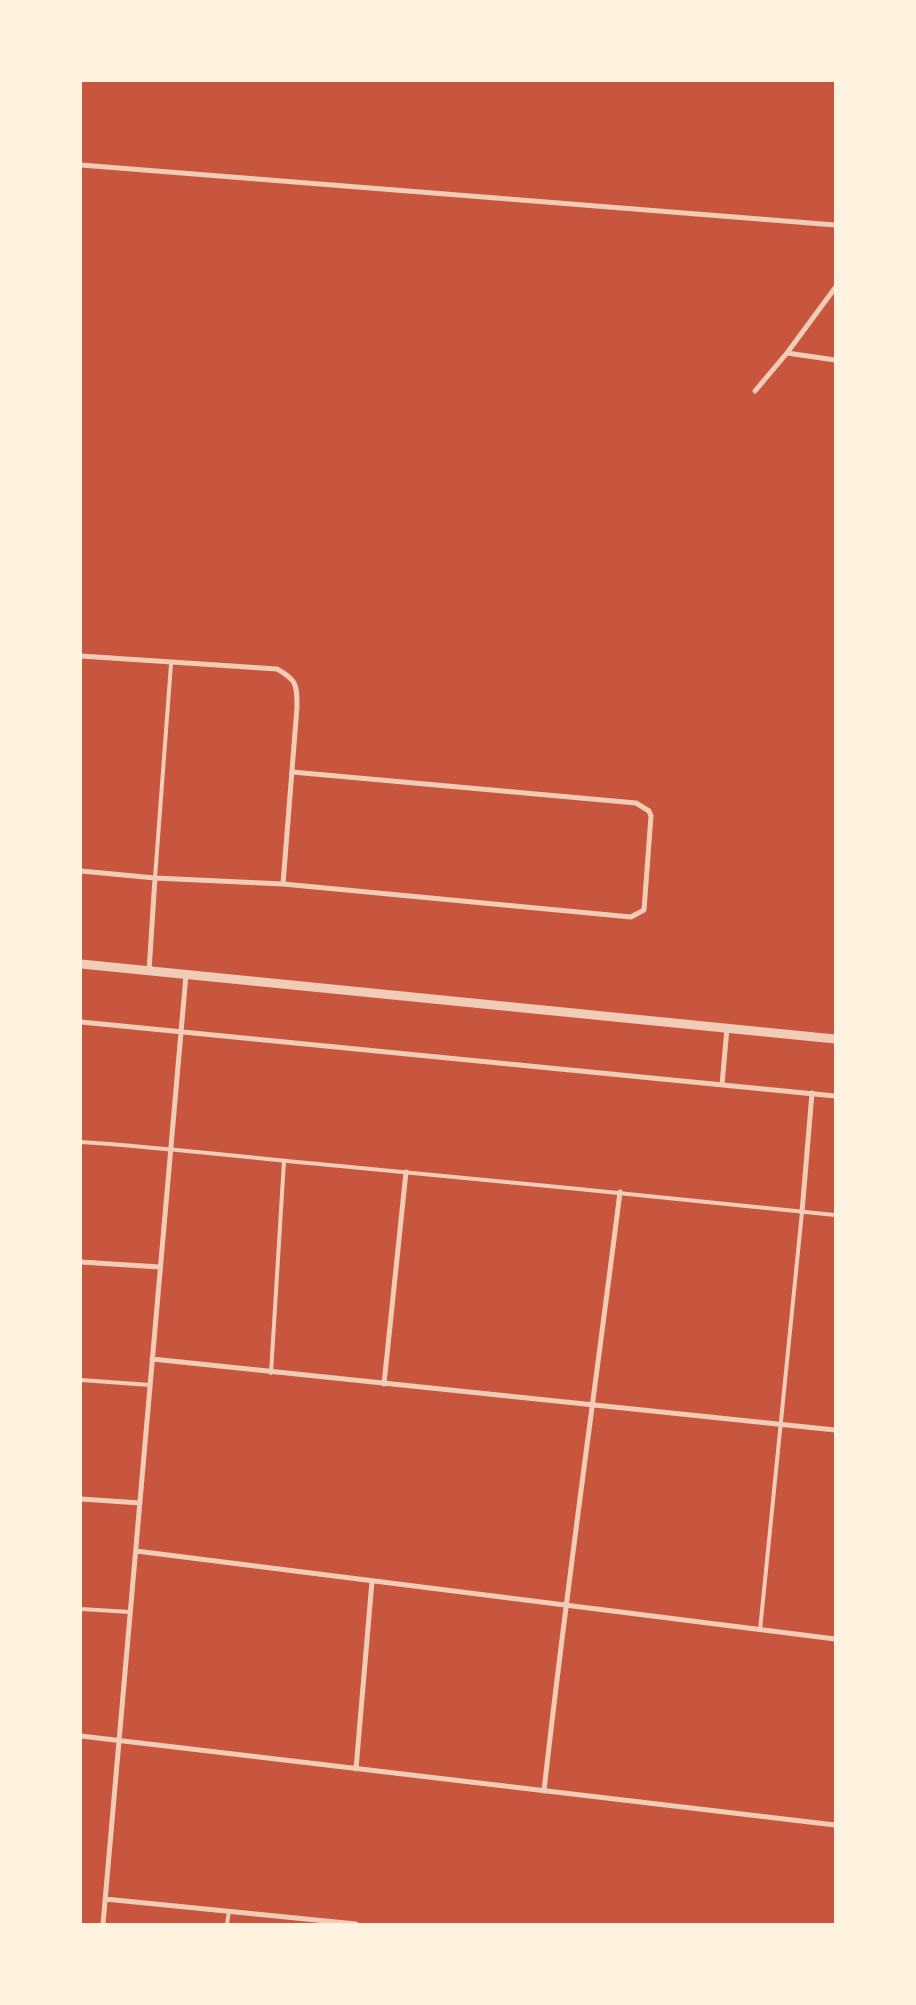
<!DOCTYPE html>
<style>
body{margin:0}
#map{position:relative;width:916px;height:2005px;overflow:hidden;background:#c8553d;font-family:Montserrat,sans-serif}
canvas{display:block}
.frame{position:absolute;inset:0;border:82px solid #fff3e0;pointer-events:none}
</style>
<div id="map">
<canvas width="916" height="2005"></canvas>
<div class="frame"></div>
</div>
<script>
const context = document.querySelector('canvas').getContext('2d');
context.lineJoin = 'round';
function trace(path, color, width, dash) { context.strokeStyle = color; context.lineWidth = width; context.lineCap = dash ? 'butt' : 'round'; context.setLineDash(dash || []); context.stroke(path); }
const service = new Path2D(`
 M 155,878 L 171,664
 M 81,1142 C 171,1148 260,1159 350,1167 C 512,1182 673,1198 835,1215
 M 271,1373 L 284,1161
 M 81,1380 L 150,1385
 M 81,1609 L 130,1612
 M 760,1630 L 802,1212
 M 227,1924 L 229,1911`);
const minor = new Path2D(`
 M 81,165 L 835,225
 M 787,353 L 835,360
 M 755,391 L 787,353 L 835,288
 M 81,656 L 277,669 C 297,680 297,685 297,707 L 283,884
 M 81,871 L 155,878 L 283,884 L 631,917 L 644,910 L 651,816 L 649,811 L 636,803 L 292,772
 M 149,971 L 155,878
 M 81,1022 L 835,1096
 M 722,1085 L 727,1028
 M 802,1212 L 812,1093
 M 81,1262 L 160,1267
 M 152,1359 L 835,1430
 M 384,1384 L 406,1172
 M 81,1499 L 140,1503
 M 136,1551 L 835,1639
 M 81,1736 L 835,1825
 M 356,1769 L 372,1581
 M 544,1791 C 566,1591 595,1392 620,1192
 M 105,1899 L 356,1924
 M 103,1924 L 186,975`);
const tertiary = new Path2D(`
 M 81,964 L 835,1039`);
trace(service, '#f1ccb7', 4);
trace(minor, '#f1ccb7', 5);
trace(tertiary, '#f1ccb7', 9);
</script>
